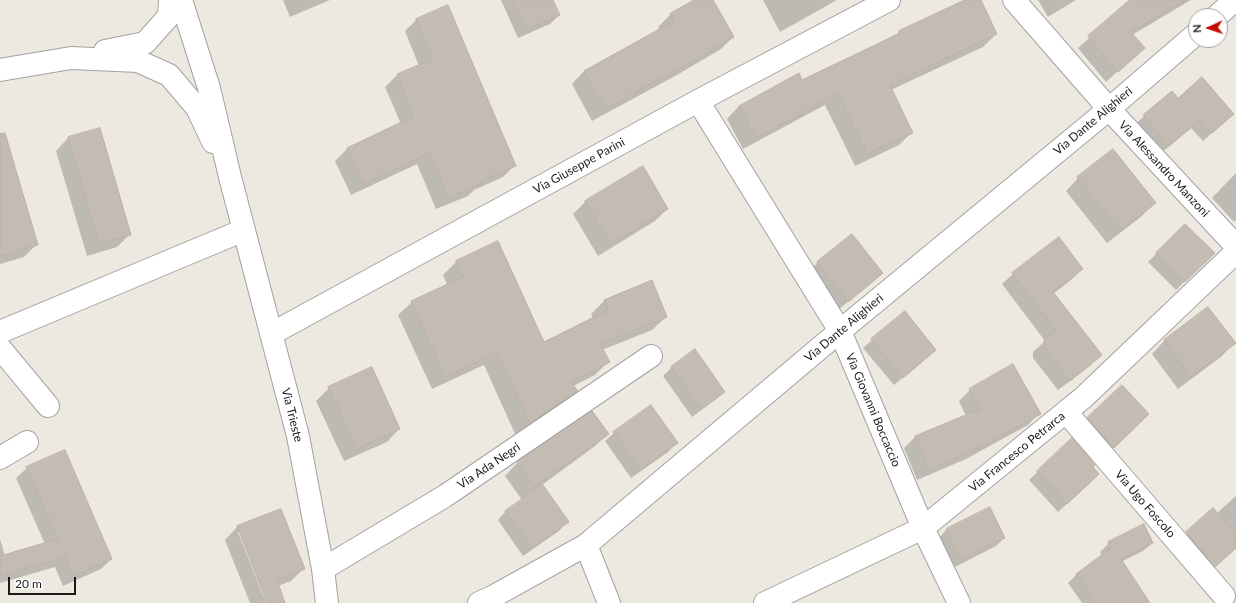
<!DOCTYPE html>
<style>
body{margin:0}
#map{position:relative;width:1236px;height:603px;overflow:hidden;background:#ede9e0;font-family:Lato,sans-serif}
canvas{display:block}
.north{position:absolute;left:1188px;top:8px;width:40px;height:40px;box-sizing:border-box;background:#fff;border:1px solid #a4a4a4;border-radius:50%;rotate:267deg;font-size:11px;font-weight:700;line-height:16px;text-align:center;color:#1b1b1b}
.north::after{content:'';display:block;margin:auto;width:14px;height:18px;background:#c50c00;clip-path:polygon(50% 0,100% 100%,50% 72%,0 100%)}
.scale{position:absolute;left:8px;top:577px;width:68px;height:18px;box-sizing:border-box;border:2px solid #1b1b1b;border-top:0;padding-left:5px;font-size:12px;line-height:14px;white-space:nowrap;color:#1b1b1b;-webkit-text-stroke:3px #fff;paint-order:stroke}
</style>
<div id="map">
<canvas width="1236" height="603"></canvas>
<div class="north">N</div>
<div class="scale">20 m</div>
</div>
<script>
const context = document.querySelector('canvas').getContext('2d');
context.lineJoin = 'round';
function fillPath(path, color) { context.fillStyle = color; context.fill(path, 'evenodd'); }
function trace(path, color, width, dash) { context.strokeStyle = color; context.lineWidth = width; context.lineCap = dash ? 'butt' : 'round'; context.setLineDash(dash || []); context.stroke(path); }
function label(font, color, halo, rows, align = 'center') {
  context.font = font + ' Lato,sans-serif'; context.lineWidth = 3; context.setLineDash([]); context.textBaseline = 'middle'; context.strokeStyle = halo; context.fillStyle = color; for (const [text, x, y, turn = 0] of rows) {
    context.save(); context.translate(x, y); context.rotate((+turn || 0) * Math.PI / 180); context.textAlign = isNaN(turn) ? turn : align; if (halo) context.strokeText(text, 0, 0); context.fillText(text, 0, 0); context.restore();
  }
}
const shadow = new Path2D(`
 M 283,0 L 330,0 L 290,17 Z
 M 501,0 L 552,0 L 559,15 L 550,24 L 518,38 Z
 M 696,0 L 712,0 L 733,37 L 721,49 L 677,75 L 592,121 L 572,84 L 584,71 L 660,30 L 658,27 L 670,15 Z
 M 763,0 L 837,0 L 780,32 Z
 M 968,0 L 980,0 L 996,34 L 983,47 L 891,90 L 912,132 L 899,145 L 855,166 L 825,105 L 743,149 L 727,119 L 739,106 L 802,81 L 895,36 L 899,32 Z
 M 1038,0 L 1076,0 L 1048,17 Z
 M 1132,0 L 1191,0 L 1132,35 L 1143,48 L 1106,82 L 1078,48 Z
 M 417,19 L 515,165 L 503,177 L 474,190 L 468,196 L 436,209 L 417,164 L 351,195 L 335,161 L 347,149 L 401,124 L 385,87 L 397,75 L 419,66 L 405,31 Z
 M 1172,93 L 1178,100 L 1224,122 L 1203,141 L 1191,128 L 1160,154 L 1135,124 Z
 M 68,138 L 130,234 L 117,247 L 87,256 L 56,151 Z
 M 0,163 L 36,245 L 24,257 L 0,264 Z
 M 642,167 L 667,209 L 655,221 L 598,256 L 573,214 L 585,202 Z
 M 1236,173 L 1236,220 L 1234,222 L 1212,198 Z
 M 1078,178 L 1154,203 L 1142,216 L 1107,243 L 1066,191 Z
 M 1185,225 L 1213,253 L 1176,290 L 1148,262 Z
 M 852,235 L 882,273 L 873,282 L 839,309 L 809,272 L 817,263 Z
 M 498,243 L 544,343 L 593,318 L 591,314 L 604,301 L 666,317 L 652,330 L 602,350 L 608,362 L 595,375 L 573,386 L 576,391 L 563,404 L 516,436 L 484,365 L 432,389 L 398,315 L 412,302 L 447,285 L 443,275 L 456,262 Z
 M 1082,269 L 1071,280 L 1053,294 L 1100,355 L 1090,366 L 1058,390 L 1033,358 L 1033,352 L 1045,341 L 1002,284 L 1013,274 Z
 M 1208,308 L 1234,343 L 1222,356 L 1178,389 L 1152,354 L 1164,341 Z
 M 872,340 L 935,350 L 894,385 L 863,348 Z
 M 672,367 L 724,392 L 715,400 L 692,417 L 663,376 Z
 M 329,388 L 399,429 L 387,442 L 344,461 L 316,401 Z
 M 970,390 L 1039,413 L 1028,425 L 966,459 L 917,480 L 904,448 L 915,437 L 966,416 L 959,401 Z
 M 592,412 L 608,434 L 595,446 L 542,485 L 567,522 L 559,531 L 523,556 L 498,520 L 506,511 L 522,500 L 505,476 L 517,463 Z
 M 1088,419 L 1139,423 L 1104,456 L 1080,427 Z
 M 614,433 L 676,443 L 668,452 L 631,478 L 605,441 Z
 M 1072,440 L 1092,468 L 1090,483 L 1058,512 L 1029,480 Z
 M 27,468 L 111,559 L 101,569 L 63,586 L 55,567 L 0,583 L 0,539 L 5,556 L 45,544 L 16,478 Z
 M 1236,496 L 1236,548 L 1206,575 L 1178,542 L 1213,510 L 1216,514 Z
 M 989,508 L 1004,538 L 996,546 L 953,568 L 938,539 L 946,530 Z
 M 281,510 L 304,568 L 291,581 L 278,586 L 284,603 L 268,603 L 240,532 L 238,532 L 266,603 L 250,603 L 225,540 L 237,527 Z
 M 1109,543 L 1152,543 L 1143,551 L 1121,562 L 1149,603 L 1082,603 L 1068,583 L 1077,574 L 1102,556 L 1100,552 Z`);
const building = new Path2D(`
 M 513,0 L 553,0 L 560,15 L 527,30 Z
 M 694,0 L 713,0 L 734,37 L 691,62 L 605,109 L 584,71 L 674,21 L 670,14 Z
 M 965,0 L 981,0 L 997,34 L 890,85 L 913,133 L 867,154 L 838,94 L 756,138 L 739,106 L 799,73 L 802,80 L 900,33 L 899,31 Z
 M 1130,0 L 1185,0 L 1131,32 L 1145,48 L 1118,72 L 1088,36 Z
 M 448,5 L 516,166 L 480,181 L 481,184 L 448,198 L 430,153 L 363,184 L 347,148 L 414,116 L 397,74 L 433,59 L 416,19 Z
 M 1202,77 L 1234,114 L 1212,133 L 1200,120 L 1169,146 L 1143,115 L 1172,91 L 1178,98 Z
 M 100,128 L 131,235 L 99,244 L 68,137 Z
 M 5,133 L 38,245 L 0,256 L 0,134 Z
 M 1113,149 L 1156,203 L 1120,231 L 1077,177 Z
 M 643,166 L 668,209 L 611,244 L 585,201 Z
 M 1185,224 L 1215,253 L 1185,282 L 1156,253 Z
 M 852,234 L 883,273 L 848,302 L 817,262 Z
 M 1059,237 L 1083,269 L 1053,292 L 1102,355 L 1070,381 L 1044,347 L 1044,340 L 1056,330 L 1012,273 Z
 M 498,241 L 544,342 L 608,310 L 604,300 L 652,280 L 667,317 L 600,344 L 610,362 L 571,382 L 578,391 L 530,423 L 497,353 L 445,377 L 411,301 L 463,277 L 456,261 Z
 M 1208,307 L 1236,343 L 1191,377 L 1164,340 Z
 M 905,311 L 936,350 L 903,378 L 871,339 Z
 M 695,349 L 725,392 L 701,409 L 671,367 Z
 M 1013,364 L 1041,414 L 979,448 L 929,470 L 915,436 L 980,409 L 969,389 Z
 M 372,367 L 400,429 L 357,449 L 328,387 Z
 M 1122,385 L 1149,414 L 1114,448 L 1087,418 Z
 M 651,405 L 678,443 L 640,470 L 613,432 Z
 M 592,411 L 609,434 L 534,487 L 517,462 Z
 M 1072,438 L 1095,465 L 1093,467 L 1099,474 L 1067,504 L 1037,471 Z
 M 65,450 L 112,559 L 74,576 L 65,557 L 0,576 L 0,556 L 58,539 L 26,467 Z
 M 543,485 L 569,522 L 532,548 L 505,511 Z
 M 990,507 L 1005,538 L 961,560 L 946,529 Z
 M 1213,508 L 1236,534 L 1236,548 L 1215,567 L 1186,532 Z
 M 281,509 L 305,569 L 277,580 L 285,603 L 267,603 L 237,526 Z
 M 1144,524 L 1153,543 L 1121,559 L 1150,603 L 1097,603 L 1076,574 L 1111,548 L 1108,542 Z`);
const minor = new Path2D(`
 M 181,0 L 209,88 L 230,177 L 298,436 L 323,569 L 327,603
 M 1014,0 L 1109,109 L 1236,246
 M 1217,16 L 1235,0
 M 105,51 L 145,43 L 169,16 L 170,0
 M 0,70 L 71,58 L 138,61 L 169,75 L 197,108 L 213,142
 M 698,101 L 840,331 L 923,528 L 959,603
 M 0,332 L 244,230
 M 271,334 L 698,101 L 889,0
 M 0,348 L 48,406
 M 1066,412 L 1224,596
 M 0,458 L 27,442
 M 586,545 L 609,603
 M 323,569 L 445,496 L 651,356
 M 479,603 L 494,596 L 586,545 L 840,331 L 1109,109 L 1196,34
 M 765,603 L 923,528 L 1084,397 L 1236,252`);
const streetNames = [
 ["Via Dante Alighieri",1093,121,-40],
 ["Via Giuseppe Parini",579,166,-29],
 ["Via Alessandro Manzoni",1164,169,47],
 ["Via Dante Alighieri",844,328,-40],
 ["Via Giovanni Boccaccio",873,410,67],
 ["Via Trieste",292,415,76],
 ["Via Francesco Petrarca",1017,452,-39],
 ["Via Ada Negri",489,466,-34],
 ["Via Ugo Foscolo",1145,504,49]
];
fillPath(shadow, '#0003');
fillPath(building, '#c4bcb3');
trace(building, '#beb0a2', 1);
trace(minor, '#a2a2a2', 24);
trace(minor, '#fff', 22);
label('12px', '#1b1b1b', '#fff', streetNames);
</script>
